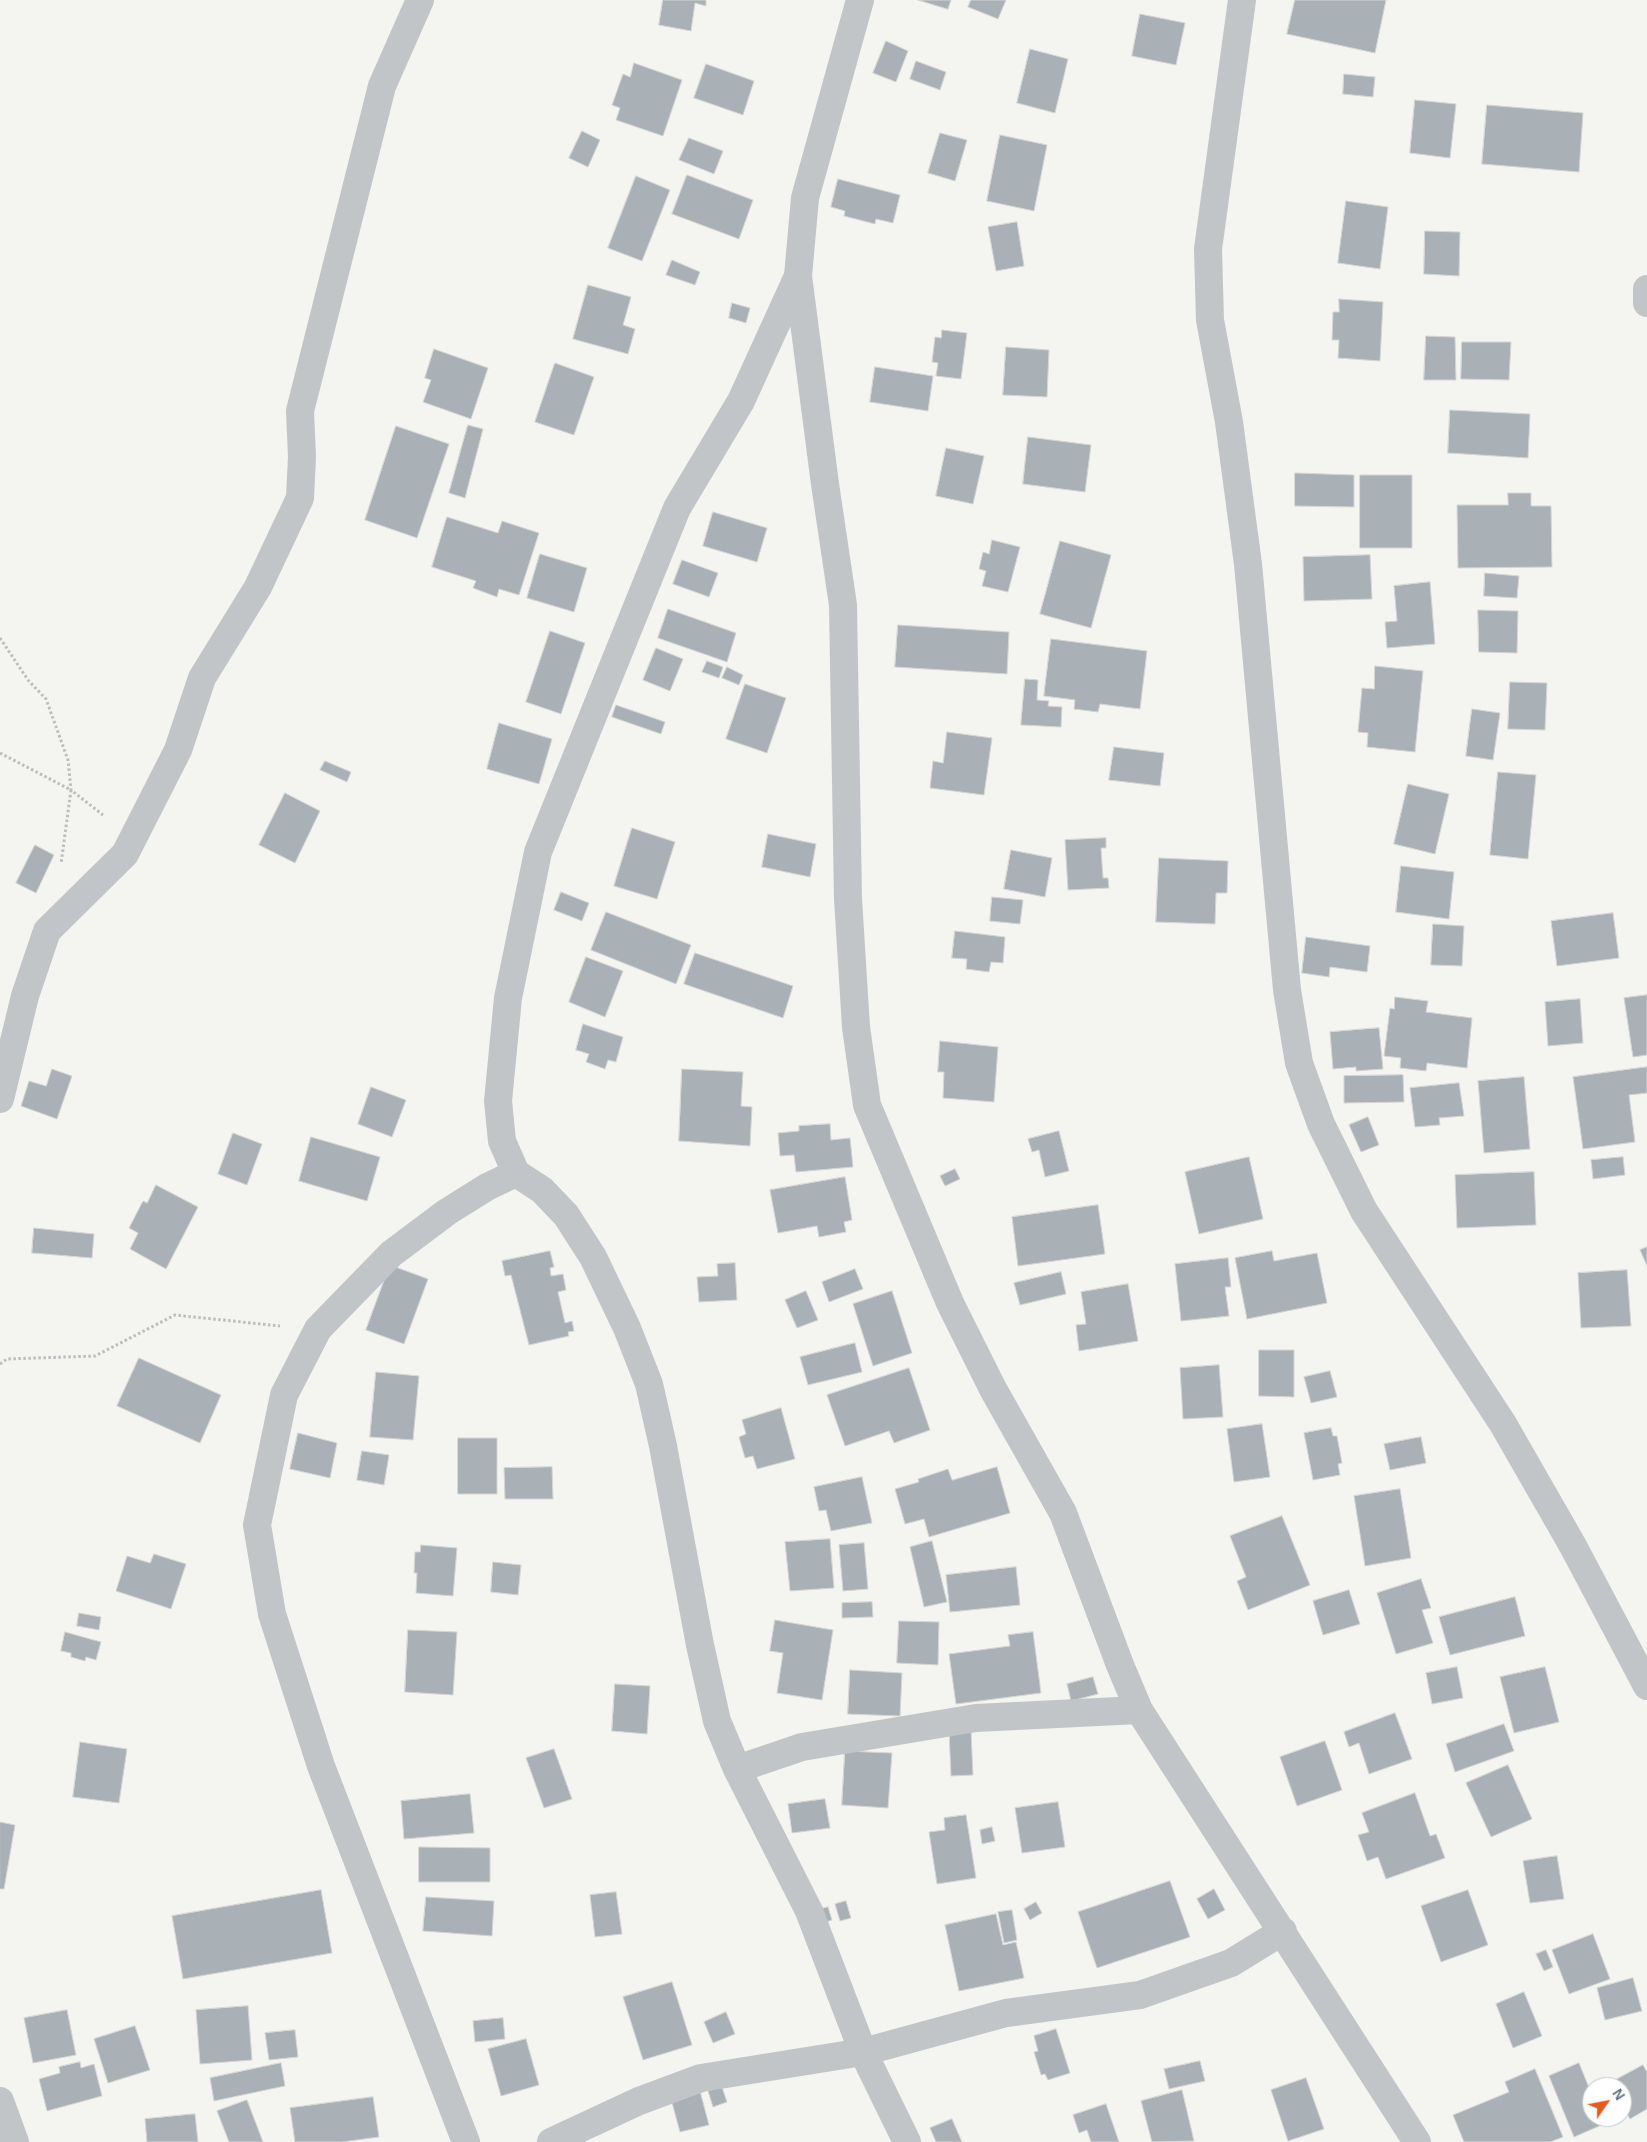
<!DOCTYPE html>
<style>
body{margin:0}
#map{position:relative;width:1647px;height:2142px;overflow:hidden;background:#f4f4f0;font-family:Arial,sans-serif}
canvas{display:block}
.north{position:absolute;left:1582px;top:2077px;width:50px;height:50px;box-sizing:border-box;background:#fff;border:1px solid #c0c7cd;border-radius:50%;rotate:57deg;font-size:14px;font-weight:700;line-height:20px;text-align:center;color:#627282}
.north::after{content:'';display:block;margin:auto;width:18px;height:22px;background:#e85a1d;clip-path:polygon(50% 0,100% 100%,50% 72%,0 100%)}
</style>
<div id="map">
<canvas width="1647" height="2142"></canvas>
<div class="north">N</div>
</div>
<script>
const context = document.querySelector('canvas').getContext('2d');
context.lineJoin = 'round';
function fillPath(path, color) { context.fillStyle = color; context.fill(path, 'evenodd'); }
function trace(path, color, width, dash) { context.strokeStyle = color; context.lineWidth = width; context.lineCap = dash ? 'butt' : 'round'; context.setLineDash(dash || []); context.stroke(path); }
const building = new Path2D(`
 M 663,0 L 706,0 L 706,6 L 695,3 L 691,31 L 659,25 Z
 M 918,0 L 951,0 L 948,9 Z
 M 971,0 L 1006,0 L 998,19 L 968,7 Z
 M 1295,0 L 1386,0 L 1375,53 L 1287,34 Z
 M 1140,14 L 1185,23 L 1176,65 L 1132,56 Z
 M 886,41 L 908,51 L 896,82 L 873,73 Z
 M 1030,49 L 1068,59 L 1055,113 L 1017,103 Z
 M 916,61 L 946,72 L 940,90 L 910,79 Z
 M 634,63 L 682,80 L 663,136 L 616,120 L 620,108 L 612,105 L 623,74 L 630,77 Z
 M 706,64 L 754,81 L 743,115 L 694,98 Z
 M 1344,74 L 1375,77 L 1373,97 L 1343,94 Z
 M 1415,100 L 1456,104 L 1450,158 L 1410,153 Z
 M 1487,105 L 1583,113 L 1579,172 L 1482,164 Z
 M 582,131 L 600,140 L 588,167 L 569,158 Z
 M 940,133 L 967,140 L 955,181 L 928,173 Z
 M 1000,135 L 1047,145 L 1034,211 L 987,201 Z
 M 689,138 L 723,151 L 714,174 L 679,160 Z
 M 687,175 L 753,200 L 739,239 L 672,214 Z
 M 636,176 L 670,190 L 642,261 L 608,248 Z
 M 838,179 L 900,195 L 893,223 L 876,219 L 875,224 L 844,216 L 845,211 L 831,207 Z
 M 1346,201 L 1388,207 L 1380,269 L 1338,263 Z
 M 1017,222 L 1024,266 L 996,271 L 988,227 Z
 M 1425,231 L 1460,232 L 1459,276 L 1424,274 Z
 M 672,260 L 700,272 L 695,285 L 666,275 Z
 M 588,285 L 631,297 L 623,325 L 635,329 L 628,354 L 573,339 Z
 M 1339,299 L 1383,302 L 1380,361 L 1338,358 L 1339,340 L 1332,340 L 1333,312 L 1339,312 Z
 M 732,303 L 750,308 L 746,323 L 729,318 Z
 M 942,330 L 967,333 L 961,379 L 936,376 L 938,363 L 932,362 L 935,337 L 941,338 Z
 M 1426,336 L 1455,337 L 1456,380 L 1424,380 Z
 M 1462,342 L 1511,342 L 1509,380 L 1461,379 Z
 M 1006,347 L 1049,350 L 1047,397 L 1003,395 Z
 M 434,349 L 488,368 L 471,419 L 423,402 L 431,380 L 425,378 Z
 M 555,363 L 594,377 L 574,435 L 535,422 Z
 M 875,367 L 933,376 L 928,411 L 870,402 Z
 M 1450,410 L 1530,414 L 1528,458 L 1448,453 Z
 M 468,425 L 483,429 L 465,498 L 449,493 Z
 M 396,426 L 449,444 L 417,538 L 365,520 Z
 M 1028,437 L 1091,445 L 1085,492 L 1023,484 Z
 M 946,448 L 984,456 L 973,504 L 936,496 Z
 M 1295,473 L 1354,475 L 1354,507 L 1295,506 Z
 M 1360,475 L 1412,475 L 1412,548 L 1360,548 Z
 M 1508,493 L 1531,493 L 1531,506 L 1551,506 L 1552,567 L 1458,568 L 1457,505 L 1508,505 Z
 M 713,512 L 767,528 L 757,562 L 703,546 Z
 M 447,517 L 498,533 L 502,521 L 539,533 L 519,595 L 499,589 L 497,597 L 473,588 L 476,581 L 432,567 Z
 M 992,540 L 1020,547 L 1008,592 L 982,586 L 986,571 L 979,569 L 983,552 L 989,554 Z
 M 1060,541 L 1111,555 L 1091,628 L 1040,614 Z
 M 540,554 L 587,568 L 574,612 L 527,598 Z
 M 1370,555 L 1372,599 L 1304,601 L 1303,557 Z
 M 682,560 L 718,573 L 709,597 L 673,584 Z
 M 1485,573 L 1519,576 L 1517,598 L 1484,596 Z
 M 1430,582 L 1435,644 L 1387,648 L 1385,622 L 1397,621 L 1394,586 Z
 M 668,609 L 736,633 L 727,662 L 658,638 Z
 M 1478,610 L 1518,611 L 1517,653 L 1479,652 Z
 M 898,625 L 1009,632 L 1007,674 L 895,667 Z
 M 550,631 L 585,643 L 561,714 L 526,702 Z
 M 1051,639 L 1147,651 L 1140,709 L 1100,704 L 1098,712 L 1074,709 L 1075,700 L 1044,696 Z
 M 656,648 L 683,659 L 670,691 L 643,680 Z
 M 707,661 L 723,667 L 719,678 L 702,672 Z
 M 1375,666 L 1423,671 L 1415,752 L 1367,747 L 1368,733 L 1358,732 L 1362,688 L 1374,689 Z
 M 727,667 L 743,675 L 739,685 L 722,678 Z
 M 1025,679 L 1038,680 L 1037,700 L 1049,701 L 1048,706 L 1062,707 L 1061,727 L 1021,725 Z
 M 1510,682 L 1547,683 L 1545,730 L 1508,729 Z
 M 745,684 L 786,698 L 767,753 L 726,739 Z
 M 616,705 L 665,722 L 661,734 L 612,717 Z
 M 1472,709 L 1500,713 L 1493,760 L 1466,756 Z
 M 499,723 L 552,739 L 539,784 L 487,769 Z
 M 947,732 L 992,738 L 984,795 L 930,788 L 933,761 L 943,763 Z
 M 1114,747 L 1164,753 L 1160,786 L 1109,780 Z
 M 325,761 L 351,772 L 347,782 L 320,770 Z
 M 1498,772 L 1536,775 L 1528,859 L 1490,855 Z
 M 1408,784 L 1449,794 L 1435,854 L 1394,844 Z
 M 285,793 L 320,811 L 295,863 L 259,845 Z
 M 632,828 L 675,842 L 657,899 L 614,886 Z
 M 768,834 L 816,844 L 810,877 L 762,867 Z
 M 1106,838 L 1106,848 L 1101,848 L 1103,878 L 1108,878 L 1109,888 L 1068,890 L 1065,840 Z
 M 35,845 L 54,855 L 36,893 L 16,883 Z
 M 1011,850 L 1052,858 L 1045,897 L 1004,889 Z
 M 1159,858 L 1228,861 L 1227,893 L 1216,893 L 1215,924 L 1156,922 Z
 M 1401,866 L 1454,872 L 1449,919 L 1396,912 Z
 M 561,892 L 589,903 L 582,921 L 554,910 Z
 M 992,897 L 1023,900 L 1020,924 L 990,921 Z
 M 606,912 L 691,945 L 676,984 L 591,950 Z
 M 1613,913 L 1619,958 L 1557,966 L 1551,921 Z
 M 1433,924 L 1464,926 L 1462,966 L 1431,965 Z
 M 955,931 L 1005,937 L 1003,963 L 991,962 L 989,972 L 966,969 L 967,959 L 952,958 Z
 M 1306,937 L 1370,946 L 1367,972 L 1330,967 L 1329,977 L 1302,973 Z
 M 695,953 L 793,986 L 783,1018 L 684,984 Z
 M 586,957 L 623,971 L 605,1017 L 569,1002 Z
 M 1647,995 L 1647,1055 L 1633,1057 L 1624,998 Z
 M 1395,997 L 1428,1001 L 1426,1012 L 1472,1018 L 1467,1068 L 1427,1063 L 1426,1071 L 1400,1068 L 1401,1058 L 1384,1056 L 1390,1008 L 1394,1009 Z
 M 1580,999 L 1583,1043 L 1548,1046 L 1545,1002 Z
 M 583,1024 L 623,1037 L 616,1062 L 608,1060 L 605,1069 L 586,1062 L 589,1054 L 576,1050 Z
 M 1379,1028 L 1383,1069 L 1356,1071 L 1356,1067 L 1333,1069 L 1330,1032 Z
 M 940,1041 L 998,1047 L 994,1102 L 943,1098 L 944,1072 L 938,1072 Z
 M 1647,1067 L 1647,1093 L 1629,1095 L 1635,1142 L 1583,1149 L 1573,1077 Z
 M 52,1069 L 72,1076 L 57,1119 L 21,1106 L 29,1081 L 46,1086 Z
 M 682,1069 L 743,1072 L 741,1106 L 752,1107 L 750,1146 L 679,1141 Z
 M 1403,1075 L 1404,1102 L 1344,1103 L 1344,1076 Z
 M 1524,1077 L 1530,1149 L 1484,1153 L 1478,1081 Z
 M 1459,1083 L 1464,1116 L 1439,1118 L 1440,1125 L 1415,1127 L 1410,1088 Z
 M 371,1087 L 406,1100 L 392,1137 L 358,1124 Z
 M 1368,1117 L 1379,1145 L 1361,1152 L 1349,1125 Z
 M 830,1124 L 831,1140 L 850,1138 L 853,1167 L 796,1172 L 794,1155 L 780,1156 L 778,1133 L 799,1131 L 799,1126 Z
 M 1059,1131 L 1069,1171 L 1045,1177 L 1039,1150 L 1032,1152 L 1028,1139 Z
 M 233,1133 L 262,1144 L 247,1185 L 218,1174 Z
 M 311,1137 L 380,1157 L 367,1201 L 299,1181 Z
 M 1249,1157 L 1263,1219 L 1199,1234 L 1185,1172 Z
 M 1623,1157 L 1625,1175 L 1593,1179 L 1591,1160 Z
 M 955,1169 L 960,1179 L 945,1186 L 940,1176 Z
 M 1534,1172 L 1536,1225 L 1457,1228 L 1455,1175 Z
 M 845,1177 L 852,1220 L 844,1222 L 846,1232 L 819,1237 L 817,1226 L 778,1233 L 770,1190 Z
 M 156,1185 L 198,1207 L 166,1269 L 130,1249 L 138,1233 L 129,1228 L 143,1201 L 147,1203 Z
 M 1098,1205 L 1105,1254 L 1018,1266 L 1012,1217 Z
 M 34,1228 L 94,1234 L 92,1258 L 32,1253 Z
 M 1647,1247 L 1647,1266 L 1640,1250 Z
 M 550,1251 L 554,1267 L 550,1268 L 551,1276 L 563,1274 L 566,1290 L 558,1292 L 565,1323 L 572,1321 L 574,1331 L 568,1332 L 569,1336 L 529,1345 L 511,1275 L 505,1276 L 502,1261 Z
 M 1272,1251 L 1274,1261 L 1317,1253 L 1327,1303 L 1247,1319 L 1235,1258 Z
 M 1228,1258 L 1231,1287 L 1225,1287 L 1229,1316 L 1181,1321 L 1175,1264 Z
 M 735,1263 L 737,1300 L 699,1302 L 697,1277 L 718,1276 L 717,1264 Z
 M 390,1265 L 428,1279 L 404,1344 L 366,1330 Z
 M 855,1269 L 863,1289 L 829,1302 L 822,1282 Z
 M 1627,1270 L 1631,1326 L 1581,1328 L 1578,1273 Z
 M 1061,1272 L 1066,1294 L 1020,1305 L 1014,1283 Z
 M 1128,1284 L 1138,1341 L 1079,1351 L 1076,1325 L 1086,1324 L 1081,1292 Z
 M 806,1291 L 818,1320 L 797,1328 L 785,1300 Z
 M 892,1291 L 912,1353 L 873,1366 L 853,1304 Z
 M 855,1343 L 862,1372 L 808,1385 L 800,1357 Z
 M 1259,1350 L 1294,1350 L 1294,1397 L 1259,1396 Z
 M 139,1358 L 221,1395 L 200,1443 L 117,1406 Z
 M 1219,1365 L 1223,1417 L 1183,1419 L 1180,1368 Z
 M 909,1368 L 930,1430 L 894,1443 L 889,1431 L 845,1446 L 827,1395 Z
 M 1330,1371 L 1337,1397 L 1311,1403 L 1304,1377 Z
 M 376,1372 L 419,1376 L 413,1440 L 370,1437 Z
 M 781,1408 L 795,1459 L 757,1469 L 753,1456 L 745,1458 L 739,1437 L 746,1434 L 742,1420 Z
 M 1262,1424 L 1270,1477 L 1234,1482 L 1227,1429 Z
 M 1331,1428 L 1333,1436 L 1337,1436 L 1342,1463 L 1338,1464 L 1340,1475 L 1313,1480 L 1304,1433 Z
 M 298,1433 L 337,1443 L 330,1478 L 290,1469 Z
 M 1421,1437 L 1426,1463 L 1390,1470 L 1384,1444 Z
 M 458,1438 L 497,1438 L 497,1494 L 458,1494 Z
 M 362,1451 L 389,1455 L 384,1485 L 357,1480 Z
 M 552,1467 L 553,1499 L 505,1499 L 504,1468 Z
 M 997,1467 L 1010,1513 L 929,1537 L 924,1519 L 905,1524 L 895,1489 L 919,1482 L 918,1479 L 948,1469 L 952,1480 Z
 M 862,1477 L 872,1523 L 831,1531 L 826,1510 L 819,1511 L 814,1487 Z
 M 1400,1489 L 1411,1558 L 1365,1566 L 1354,1496 Z
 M 1282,1516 L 1310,1585 L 1248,1610 L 1237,1581 L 1246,1577 L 1230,1536 Z
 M 830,1539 L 834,1588 L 790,1591 L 785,1542 Z
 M 932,1541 L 947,1602 L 924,1607 L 910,1547 Z
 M 864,1543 L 868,1589 L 843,1591 L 839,1545 Z
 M 421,1545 L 457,1548 L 453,1596 L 416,1593 L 417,1573 L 414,1573 L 415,1552 L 420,1552 Z
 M 154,1554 L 186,1564 L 171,1609 L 116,1591 L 127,1556 L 150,1563 Z
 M 493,1562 L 521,1565 L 518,1595 L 491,1592 Z
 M 1016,1567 L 1020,1605 L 950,1612 L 946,1575 Z
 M 1421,1579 L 1431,1608 L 1422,1610 L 1433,1643 L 1396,1654 L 1377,1593 Z
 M 1349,1590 L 1360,1624 L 1323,1635 L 1313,1601 Z
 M 1515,1597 L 1525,1636 L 1450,1655 L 1439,1617 Z
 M 872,1602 L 873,1617 L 842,1618 L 842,1603 Z
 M 79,1613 L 101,1617 L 99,1630 L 77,1626 Z
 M 775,1620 L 833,1630 L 822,1700 L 777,1693 L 783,1653 L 770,1651 Z
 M 899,1621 L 939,1622 L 938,1665 L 897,1663 Z
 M 408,1630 L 457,1632 L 453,1695 L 405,1692 Z
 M 65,1632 L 101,1642 L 96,1660 L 86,1657 L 85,1661 L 71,1657 L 71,1653 L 61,1651 Z
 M 1033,1632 L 1041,1693 L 956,1704 L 949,1654 L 1010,1646 L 1008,1635 Z
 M 1457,1667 L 1463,1698 L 1432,1704 L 1426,1673 Z
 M 1545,1667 L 1559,1722 L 1514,1733 L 1500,1677 Z
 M 850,1670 L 902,1673 L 900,1716 L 848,1714 Z
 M 1093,1677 L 1098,1694 L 1071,1701 L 1067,1684 Z
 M 615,1684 L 650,1686 L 647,1734 L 612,1731 Z
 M 1395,1713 L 1412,1759 L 1369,1774 L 1359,1743 L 1349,1747 L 1344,1732 Z
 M 1504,1724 L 1514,1751 L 1455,1772 L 1446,1744 Z
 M 971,1730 L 973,1775 L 951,1776 L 949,1731 Z
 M 1325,1741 L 1342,1790 L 1297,1806 L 1280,1757 Z
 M 80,1742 L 127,1749 L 119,1803 L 73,1797 Z
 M 554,1749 L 572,1799 L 544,1808 L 526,1758 Z
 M 845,1751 L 892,1753 L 888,1808 L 842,1805 Z
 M 1508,1765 L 1532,1819 L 1491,1837 L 1466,1783 Z
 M 1415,1793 L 1430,1836 L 1436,1834 L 1445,1858 L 1386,1879 L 1378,1857 L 1367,1861 L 1358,1835 L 1369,1832 L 1362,1813 Z
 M 470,1794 L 474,1833 L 404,1839 L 401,1801 Z
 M 825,1799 L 830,1828 L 792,1833 L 788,1804 Z
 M 1058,1802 L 1065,1847 L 1022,1853 L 1015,1808 Z
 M 966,1815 L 976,1878 L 937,1884 L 929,1832 L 945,1830 L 944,1818 Z
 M 0,1822 L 15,1825 L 4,1889 L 0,1889 Z
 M 992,1827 L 995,1841 L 982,1844 L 980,1830 Z
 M 419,1847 L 490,1848 L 490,1882 L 419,1882 Z
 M 1557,1856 L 1564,1899 L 1530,1903 L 1523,1861 Z
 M 1170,1881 L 1190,1937 L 1097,1968 L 1078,1912 Z
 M 1214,1889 L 1225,1910 L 1208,1919 L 1197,1899 Z
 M 321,1890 L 332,1953 L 183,1979 L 172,1916 Z
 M 1468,1890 L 1488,1945 L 1441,1962 L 1421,1906 Z
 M 616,1892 L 622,1934 L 595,1937 L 590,1895 Z
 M 426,1897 L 494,1901 L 492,1936 L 423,1931 Z
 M 846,1901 L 851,1918 L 840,1921 L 835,1904 Z
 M 1036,1902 L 1042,1913 L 1030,1920 L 1024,1909 Z
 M 828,1907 L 832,1920 L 826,1922 L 821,1909 Z
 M 1012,1910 L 1017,1940 L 1004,1943 L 998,1912 Z
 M 996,1914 L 1003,1945 L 1016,1942 L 1024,1978 L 959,1991 L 945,1925 Z
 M 1593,1934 L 1610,1979 L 1569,1994 L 1552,1950 Z
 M 1546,1950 L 1553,1967 L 1544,1971 L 1536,1954 Z
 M 1633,1978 L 1642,2011 L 1605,2020 L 1597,1988 Z
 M 672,1982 L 692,2045 L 643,2060 L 623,1997 Z
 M 1524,1992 L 1542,2036 L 1513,2048 L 1496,2004 Z
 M 248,2006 L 252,2060 L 200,2064 L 196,2010 Z
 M 67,2010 L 76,2055 L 33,2063 L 24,2018 Z
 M 726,2012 L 735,2034 L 713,2043 L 704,2022 Z
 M 503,2018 L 505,2039 L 475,2042 L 473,2021 Z
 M 135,2026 L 150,2070 L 108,2083 L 94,2039 Z
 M 1056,2029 L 1070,2073 L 1048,2080 L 1045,2074 L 1041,2075 L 1034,2052 L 1038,2051 L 1034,2036 Z
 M 295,2030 L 298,2057 L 269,2060 L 265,2033 Z
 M 526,2039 L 539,2085 L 501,2096 L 488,2049 Z
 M 1200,2061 L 1205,2081 L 1169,2089 L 1164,2069 Z
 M 80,2062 L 81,2068 L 94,2064 L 102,2096 L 47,2111 L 39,2079 L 60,2073 L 59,2067 Z
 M 281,2063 L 285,2086 L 214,2101 L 210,2078 Z
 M 1579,2063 L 1592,2095 L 1592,2117 L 1601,2117 L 1604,2124 L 1574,2137 L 1549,2076 Z
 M 1643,2065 L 1647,2072 L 1647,2109 L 1630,2119 L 1622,2105 L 1622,2087 L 1612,2087 L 1610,2083 Z
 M 1535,2069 L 1563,2137 L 1550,2142 L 1464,2142 L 1453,2115 L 1509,2092 L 1505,2082 Z
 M 1306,2078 L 1324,2129 L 1288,2141 L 1271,2090 Z
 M 722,2087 L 727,2102 L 713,2107 L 708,2091 Z
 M 1182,2090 L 1194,2141 L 1152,2142 L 1141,2101 Z
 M 700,2091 L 709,2125 L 680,2132 L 671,2099 Z
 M 373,2097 L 379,2137 L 342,2142 L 295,2142 L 290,2108 Z
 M 247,2100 L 263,2142 L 229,2142 L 217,2111 Z
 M 1106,2104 L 1119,2142 L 1091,2142 L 1087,2130 L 1079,2133 L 1073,2115 Z
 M 195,2114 L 198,2142 L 147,2142 L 145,2119 Z
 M 952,2119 L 962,2142 L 936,2142 L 930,2128 Z`);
const path = new Path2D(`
 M 0,638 L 28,680 L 46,699 L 68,760 L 71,790 L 103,815
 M 0,753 L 71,790 L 61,864
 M 0,1364 L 7,1359 L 95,1356 L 175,1315 L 280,1326`);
const street = new Path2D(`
 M 860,0 L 805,198 L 798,276 L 825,484 L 843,605 L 848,899 L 856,1027 L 867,1105 L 950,1303 L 993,1389 L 1063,1513 L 1120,1665 L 1139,1710 L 1417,2142
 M 1242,0 L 1208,249 L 1210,320 L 1229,422 L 1248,564 L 1287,990 L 1299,1063 L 1321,1124 L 1364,1211 L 1503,1424 L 1573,1546 L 1647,1686
 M 798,276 L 741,401 L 677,508 L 538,852 L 508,998 L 498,1101 L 502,1141 L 516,1173 L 542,1190 L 566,1215 L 593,1257 L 627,1328 L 649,1384 L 663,1446 L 700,1645 L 717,1721 L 737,1769 L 809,1911 L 863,2052 L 907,2142
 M 1647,289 L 1647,303
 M 0,1099 L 25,996 L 47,931 L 125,854 L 178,750 L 202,678 L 258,587 L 300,498 L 302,457 L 300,411 L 382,86 L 420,0
 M 737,1769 L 802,1747 L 976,1718 L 1139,1710
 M 0,2101 L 15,2142
 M 466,2142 L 321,1766 L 272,1614 L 257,1525 L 284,1395 L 318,1329 L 391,1254 L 447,1212 L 487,1187 L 516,1173
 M 551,2142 L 639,2101 L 701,2078 L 863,2052 L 1006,2013 L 1140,1995 L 1231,1963 L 1283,1931`);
fillPath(building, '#a9b1b7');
trace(building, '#d5d5d3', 1);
trace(path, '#bbbdbf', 3, [2.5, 2.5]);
trace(street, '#c1c5c8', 28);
</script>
